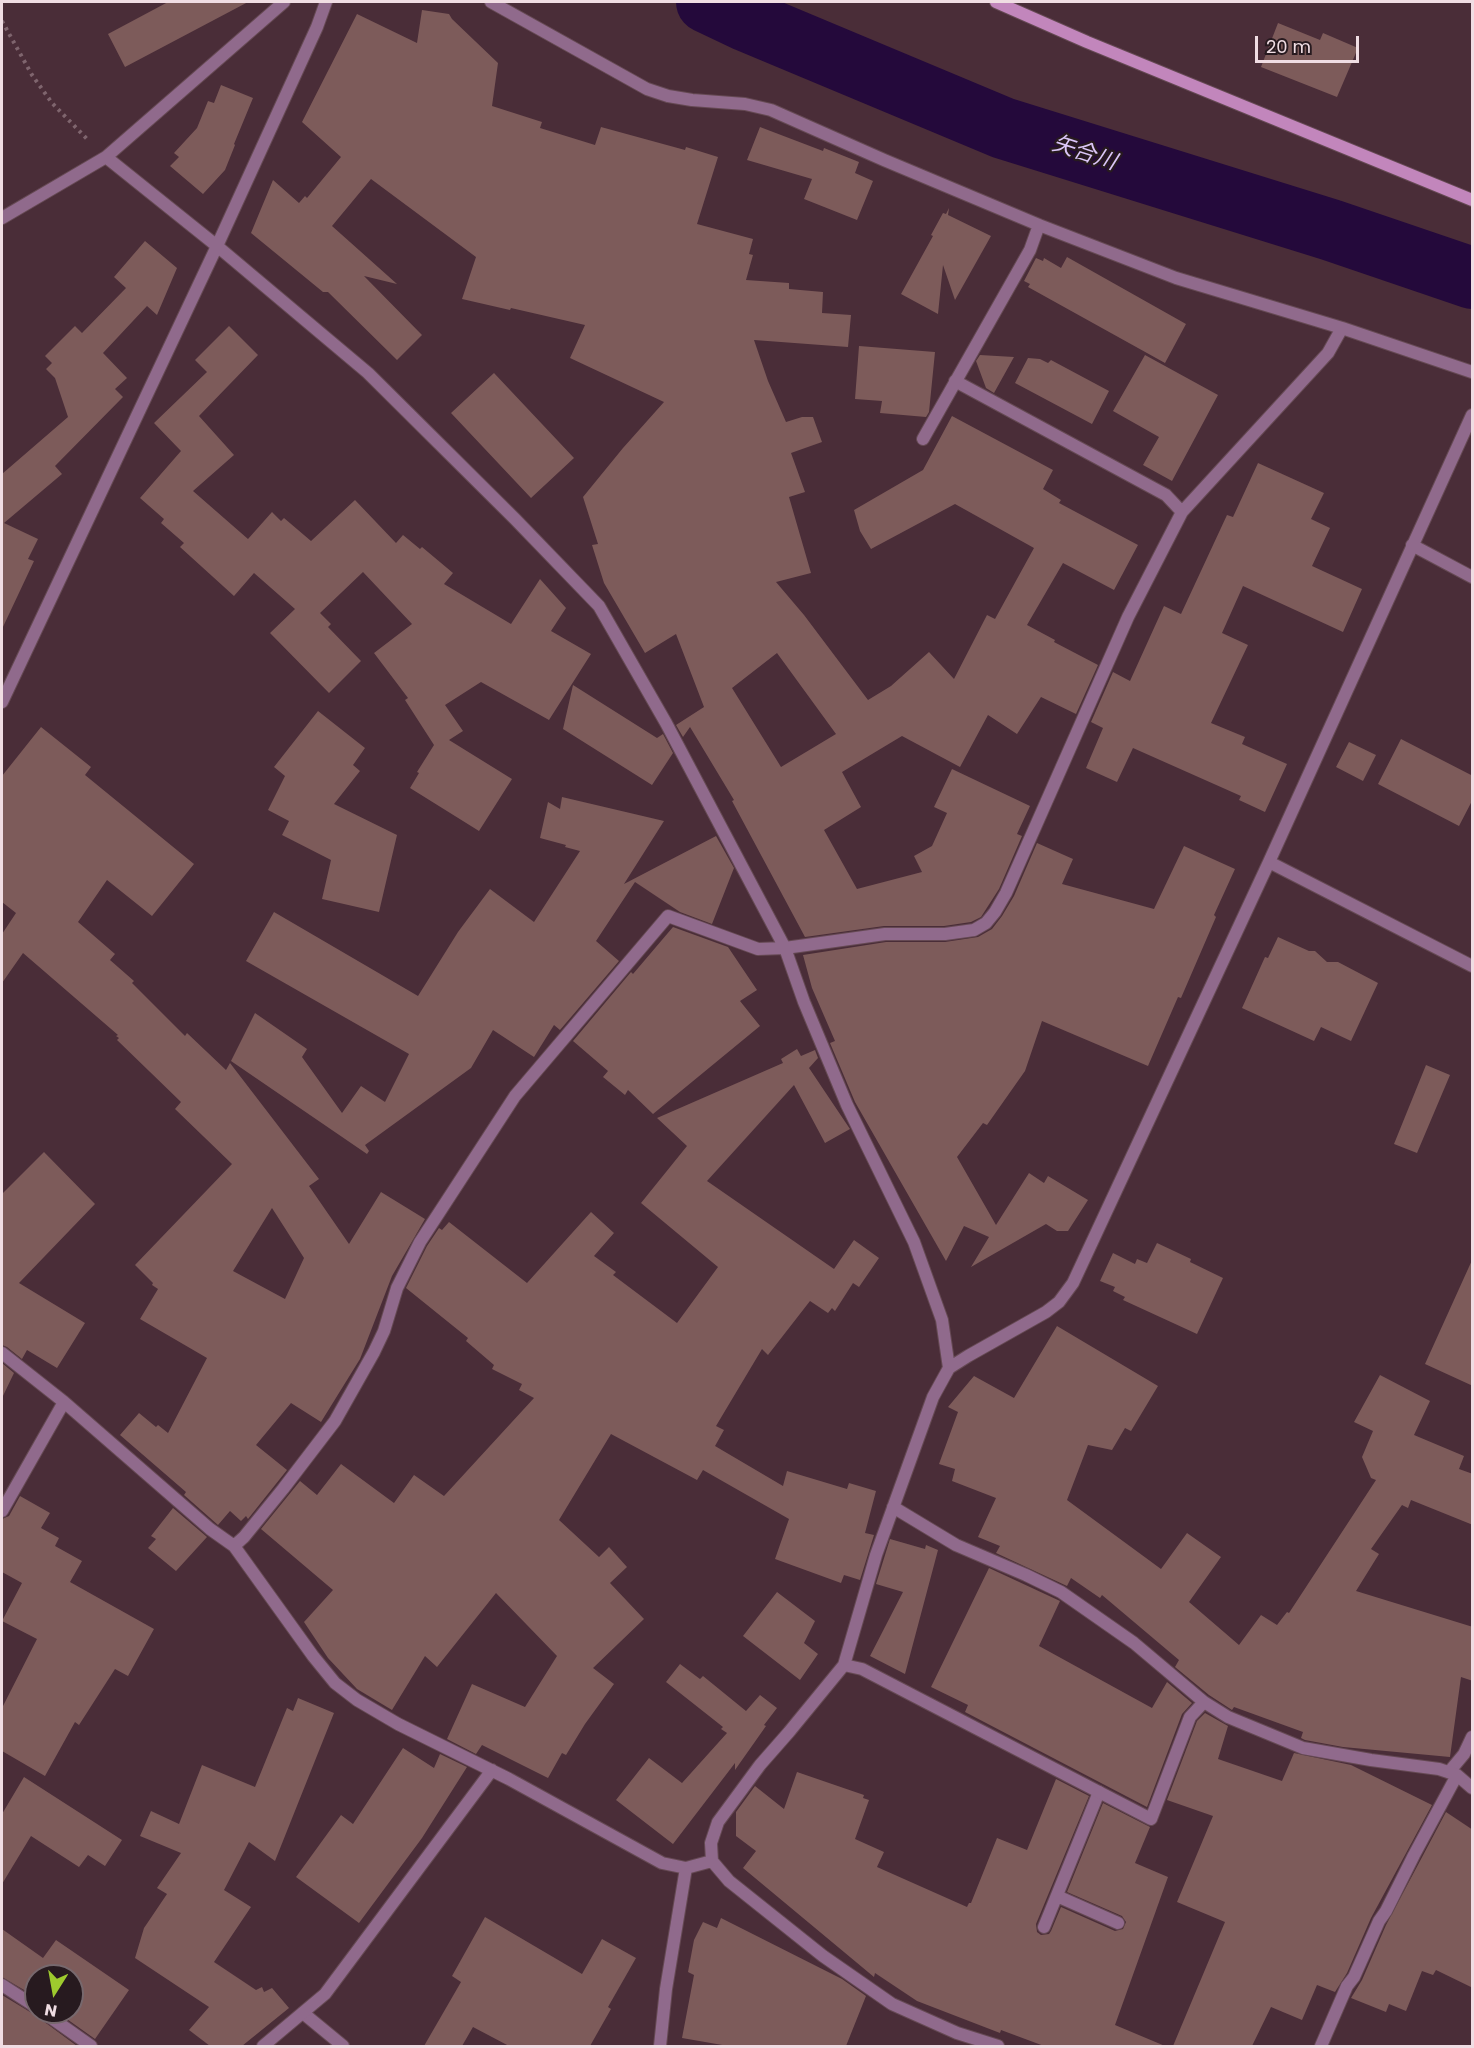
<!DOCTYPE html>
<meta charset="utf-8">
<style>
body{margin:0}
#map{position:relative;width:1474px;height:2048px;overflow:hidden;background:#4a2d38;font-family:Poppins,sans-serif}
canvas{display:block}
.frame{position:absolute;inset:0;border:3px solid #f0dde3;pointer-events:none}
.north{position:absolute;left:24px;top:1964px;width:60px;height:60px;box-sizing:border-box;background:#271a1f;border:2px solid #77686d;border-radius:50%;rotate:191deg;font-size:16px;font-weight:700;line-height:24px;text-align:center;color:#f0dde3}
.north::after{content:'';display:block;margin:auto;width:21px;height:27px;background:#9eca2e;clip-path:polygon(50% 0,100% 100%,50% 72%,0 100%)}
.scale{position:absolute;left:1255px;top:36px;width:104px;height:27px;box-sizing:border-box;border:3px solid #f0dde3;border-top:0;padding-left:8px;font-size:18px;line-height:21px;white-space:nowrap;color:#f0dde3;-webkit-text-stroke:4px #271a1f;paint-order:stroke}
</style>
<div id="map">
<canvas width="1474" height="2048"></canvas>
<div class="frame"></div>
<div class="north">N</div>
<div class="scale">20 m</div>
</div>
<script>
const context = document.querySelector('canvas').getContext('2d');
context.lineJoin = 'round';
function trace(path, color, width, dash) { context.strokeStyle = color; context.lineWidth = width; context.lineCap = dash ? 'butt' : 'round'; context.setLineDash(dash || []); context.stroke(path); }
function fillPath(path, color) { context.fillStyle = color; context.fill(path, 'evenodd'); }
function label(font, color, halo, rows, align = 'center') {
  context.font = font + ' Poppins,"Noto Sans JP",sans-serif'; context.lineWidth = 4.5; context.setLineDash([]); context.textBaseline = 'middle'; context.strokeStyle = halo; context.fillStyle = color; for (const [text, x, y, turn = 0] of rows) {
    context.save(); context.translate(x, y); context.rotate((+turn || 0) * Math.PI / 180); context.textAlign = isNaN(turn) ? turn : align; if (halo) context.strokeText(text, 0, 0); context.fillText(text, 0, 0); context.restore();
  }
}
const river = new Path2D(`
 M 707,2 L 747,21 L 1003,128 L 1331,230 L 1472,278`);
const building = new Path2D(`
 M 168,2 L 248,2 L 125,67 L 108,34 Z
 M 422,10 L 449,14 L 452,19 L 498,63 L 492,106 L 542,122 L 540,128 L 595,145 L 601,127 L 685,150 L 686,147 L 718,157 L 697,224 L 753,239 L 749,254 L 753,255 L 746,280 L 789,283 L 789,289 L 823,292 L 822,313 L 851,315 L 848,347 L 754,340 L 768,381 L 786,422 L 802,417 L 813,417 L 822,442 L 791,453 L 805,492 L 789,497 L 811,573 L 776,582 L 804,615 L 868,700 L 891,686 L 929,652 L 954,679 L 987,615 L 995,619 L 1034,548 L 955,504 L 871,549 L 860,531 L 854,510 L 923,470 L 952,416 L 1053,470 L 1043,489 L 1061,500 L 1059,503 L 1138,545 L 1114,590 L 1063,563 L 1027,625 L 1055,640 L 1054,642 L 1098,665 L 1076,714 L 1041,697 L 1017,734 L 988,715 L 960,767 L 902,736 L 842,772 L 861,807 L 824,830 L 857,889 L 922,872 L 914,856 L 932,846 L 947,813 L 934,807 L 952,769 L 1030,806 L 1017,834 L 1022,836 L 999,889 L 981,917 L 971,922 L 944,926 L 884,926 L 805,937 L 732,801 L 734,800 L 690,727 L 683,737 L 676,725 L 704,707 L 676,634 L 645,653 L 604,583 L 592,545 L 598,544 L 583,497 L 623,448 L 664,402 L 570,358 L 585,325 L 511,308 L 510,310 L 462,299 L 476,257 L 371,179 L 332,226 L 397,284 L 364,276 L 422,335 L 397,360 L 328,292 L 323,292 L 251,233 L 273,180 L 299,203 L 305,196 L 307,198 L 341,157 L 302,122 L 357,14 L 417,43 ZM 777,653 L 836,734 L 781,767 L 732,688 Z
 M 1278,23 L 1320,40 L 1323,33 L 1358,48 L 1337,97 L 1261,67 Z
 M 221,85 L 253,98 L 234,144 L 235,145 L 225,170 L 203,194 L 170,166 L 179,157 L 174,153 L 197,128 L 208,101 L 214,103 Z
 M 760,127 L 823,151 L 824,148 L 859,162 L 855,173 L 873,181 L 857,220 L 804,199 L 812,179 L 747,160 Z
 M 949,208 L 948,215 L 991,236 L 955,300 L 943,265 L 938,314 L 901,294 L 933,236 L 931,235 L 943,213 L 946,214 Z
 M 145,241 L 177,268 L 157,315 L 147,306 L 103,353 L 127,378 L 115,389 L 123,397 L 55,466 L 62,474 L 4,523 L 38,539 L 28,559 L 34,561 L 2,629 L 2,474 L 68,417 L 55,378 L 46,369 L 52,363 L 45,356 L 75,326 L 82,333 L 126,288 L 114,277 Z
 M 1067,257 L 1186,324 L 1165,363 L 1028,287 L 1030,284 L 1024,281 L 1036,258 L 1043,261 L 1044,258 L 1061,268 Z
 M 229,326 L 258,355 L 199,416 L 234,455 L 193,491 L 248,539 L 272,512 L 281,521 L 284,518 L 311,541 L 355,500 L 396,543 L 403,535 L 420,549 L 422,547 L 453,573 L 444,584 L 511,624 L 540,579 L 566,608 L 551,631 L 591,654 L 549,720 L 481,682 L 445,705 L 463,731 L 449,740 L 512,779 L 479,831 L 410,788 L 419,773 L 417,772 L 434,745 L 405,700 L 408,698 L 374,653 L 412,624 L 363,572 L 320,613 L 331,624 L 328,627 L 361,661 L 329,693 L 270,633 L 295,609 L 254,573 L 234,596 L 180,547 L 184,543 L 161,523 L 164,519 L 140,498 L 181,451 L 154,423 L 207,372 L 195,360 Z
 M 859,346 L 935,352 L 929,412 L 926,417 L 880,413 L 882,401 L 855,399 Z
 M 980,355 L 1014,357 L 994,393 L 986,388 L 976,361 Z
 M 1145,355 L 1218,395 L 1172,481 L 1143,465 L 1159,437 L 1113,411 Z
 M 1028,358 L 1040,359 L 1048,363 L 1051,360 L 1109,391 L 1092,424 L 1015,383 Z
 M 494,373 L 574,458 L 531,498 L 451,413 Z
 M 1258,463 L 1324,493 L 1311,519 L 1330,528 L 1312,566 L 1362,589 L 1343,632 L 1243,586 L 1222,633 L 1248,645 L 1211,723 L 1245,737 L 1242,744 L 1287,764 L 1265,812 L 1239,800 L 1241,796 L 1133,748 L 1117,782 L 1086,768 L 1103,728 L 1091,722 L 1113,672 L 1130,681 L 1164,606 L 1181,614 L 1227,515 L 1233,517 Z
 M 573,685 L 657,738 L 663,734 L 673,753 L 652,785 L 563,729 Z
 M 318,711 L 365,748 L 353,765 L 360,771 L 334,804 L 397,835 L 379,912 L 322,899 L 331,860 L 282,835 L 289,821 L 268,810 L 285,776 L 274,767 Z
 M 41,727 L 91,767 L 85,775 L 194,864 L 152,916 L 107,880 L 78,922 L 115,954 L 110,960 L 134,981 L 132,983 L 185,1036 L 187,1033 L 226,1070 L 230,1063 L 319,1179 L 309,1186 L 349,1244 L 381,1192 L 425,1219 L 392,1276 L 360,1359 L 321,1422 L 291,1403 L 256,1445 L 287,1470 L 248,1519 L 246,1516 L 241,1521 L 230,1511 L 218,1525 L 184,1495 L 186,1492 L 120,1435 L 139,1413 L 156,1427 L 158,1425 L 168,1433 L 207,1358 L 140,1319 L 158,1289 L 152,1285 L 153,1283 L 135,1265 L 232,1164 L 175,1109 L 181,1102 L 117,1040 L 119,1038 L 116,1036 L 118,1035 L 23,953 L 2,983 L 2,934 L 16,913 L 2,902 L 2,776 ZM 272,1208 L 304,1258 L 285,1299 L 233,1271 Z
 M 1401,739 L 1473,776 L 1473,799 L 1459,826 L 1378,784 Z
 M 1349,742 L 1376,755 L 1363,781 L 1336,767 Z
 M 562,797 L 664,821 L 624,884 L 716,836 L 734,868 L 712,924 L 680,912 L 635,882 L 596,941 L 619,961 L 560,1030 L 554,1025 L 534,1057 L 493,1030 L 471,1068 L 365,1145 L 369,1151 L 367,1154 L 231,1061 L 255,1013 L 307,1049 L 302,1057 L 342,1113 L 361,1086 L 385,1102 L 409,1054 L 246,961 L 274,912 L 418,996 L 458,932 L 490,889 L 534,922 L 580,851 L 565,847 L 566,845 L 540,838 L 548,802 L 560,809 Z
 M 1037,843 L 1073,859 L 1062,884 L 1154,909 L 1184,846 L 1235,869 L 1214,915 L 1216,917 L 1181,998 L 1178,997 L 1148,1066 L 1042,1021 L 1025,1071 L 987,1125 L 983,1123 L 957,1157 L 996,1225 L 1029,1173 L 1044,1183 L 1048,1176 L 1088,1200 L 1068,1231 L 1057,1231 L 1046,1224 L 971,1267 L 989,1237 L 964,1226 L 946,1261 L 855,1102 L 830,1043 L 835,1041 L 812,988 L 803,955 L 886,942 L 945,942 L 978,937 L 992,929 L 1002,916 L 1014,896 Z
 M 673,927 L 728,947 L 757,990 L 740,1001 L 760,1026 L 653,1114 L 628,1090 L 625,1095 L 603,1077 L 608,1071 L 573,1041 L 631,972 L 633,974 Z
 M 1278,937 L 1309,951 L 1315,951 L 1327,962 L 1338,962 L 1378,983 L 1351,1041 L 1321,1027 L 1314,1041 L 1242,1008 L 1265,957 L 1268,958 Z
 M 797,1049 L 801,1056 L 815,1050 L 818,1058 L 809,1068 L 850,1129 L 825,1143 L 794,1085 L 707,1181 L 847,1278 L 834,1269 L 854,1240 L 879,1258 L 859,1287 L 853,1283 L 835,1311 L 832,1308 L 828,1313 L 810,1301 L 768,1355 L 762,1349 L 716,1426 L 724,1430 L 715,1446 L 783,1486 L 787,1471 L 847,1489 L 849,1483 L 876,1491 L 865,1533 L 874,1535 L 860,1580 L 844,1575 L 841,1583 L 775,1559 L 789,1519 L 703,1470 L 697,1480 L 611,1434 L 559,1520 L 599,1557 L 609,1547 L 627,1567 L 610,1583 L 644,1619 L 593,1668 L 614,1684 L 585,1724 L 566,1755 L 562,1753 L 548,1778 L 482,1745 L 476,1754 L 447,1739 L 472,1684 L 525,1707 L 557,1656 L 496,1593 L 437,1667 L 425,1656 L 392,1710 L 357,1689 L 328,1658 L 304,1622 L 333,1590 L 261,1529 L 300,1481 L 317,1495 L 341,1464 L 394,1503 L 414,1475 L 444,1496 L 534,1398 L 519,1390 L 522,1384 L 492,1369 L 494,1365 L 466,1341 L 468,1338 L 406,1288 L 427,1246 L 439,1228 L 442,1230 L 449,1222 L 527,1283 L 591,1212 L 614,1233 L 594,1256 L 616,1272 L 613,1275 L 677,1323 L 718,1267 L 641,1203 L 687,1146 L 657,1118 L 783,1063 L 781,1059 Z
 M 1426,1065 L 1450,1075 L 1417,1153 L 1394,1144 Z
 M 44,1152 L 95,1204 L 19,1283 L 85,1323 L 57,1368 L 27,1350 L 22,1359 L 7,1347 L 2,1345 L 2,1194 Z
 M 1157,1243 L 1191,1259 L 1190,1262 L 1223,1278 L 1197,1334 L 1123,1300 L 1125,1297 L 1113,1291 L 1115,1287 L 1100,1281 L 1113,1253 L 1135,1264 L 1137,1259 L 1147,1263 Z
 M 1473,1258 L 1473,1386 L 1425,1364 Z
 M 1057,1326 L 1158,1386 L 1131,1431 L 1125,1428 L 1112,1450 L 1088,1445 L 1067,1500 L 1161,1569 L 1187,1533 L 1221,1557 L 1189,1602 L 1239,1645 L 1261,1615 L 1277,1625 L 1287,1612 L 1289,1613 L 1376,1480 L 1371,1478 L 1362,1457 L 1373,1431 L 1354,1422 L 1380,1375 L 1430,1401 L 1414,1435 L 1464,1456 L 1459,1469 L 1473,1474 L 1473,1525 L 1411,1500 L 1408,1508 L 1402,1505 L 1371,1549 L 1379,1554 L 1356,1591 L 1473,1627 L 1473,1681 L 1461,1677 L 1450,1757 L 1343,1747 L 1305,1740 L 1301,1738 L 1303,1732 L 1234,1707 L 1232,1710 L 1209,1695 L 1175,1667 L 1179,1660 L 1102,1595 L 1100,1598 L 1071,1578 L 1067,1586 L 996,1553 L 1000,1546 L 978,1537 L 996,1498 L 952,1481 L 955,1469 L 939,1464 L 958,1412 L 948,1407 L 974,1376 L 1014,1398 Z
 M 2,1363 L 14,1373 L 2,1398 Z
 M 20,1496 L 50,1513 L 41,1528 L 59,1538 L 55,1546 L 82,1561 L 70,1582 L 154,1629 L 128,1676 L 115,1669 L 79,1725 L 75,1722 L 45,1776 L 2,1751 L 2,1708 L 37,1639 L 2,1621 L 22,1583 L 2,1572 L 2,1519 L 9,1516 Z
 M 173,1508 L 207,1537 L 176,1571 L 148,1548 L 156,1539 L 151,1536 Z
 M 890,1539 L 925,1549 L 926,1545 L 938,1550 L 905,1674 L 870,1656 L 903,1592 L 876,1584 Z
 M 989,1568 L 1060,1601 L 1039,1646 L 1152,1708 L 1167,1682 L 1192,1703 L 1182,1714 L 1147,1807 L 965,1712 L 968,1705 L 931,1687 Z
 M 777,1592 L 815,1621 L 804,1643 L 818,1654 L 800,1680 L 743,1636 Z
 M 680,1664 L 700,1679 L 703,1676 L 746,1711 L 760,1695 L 777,1708 L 764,1725 L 766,1726 L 735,1770 L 735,1763 L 673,1844 L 616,1800 L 649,1758 L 682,1783 L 727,1733 L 721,1729 L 723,1727 L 666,1682 Z
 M 298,1698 L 334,1713 L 275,1861 L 249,1842 L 224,1890 L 251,1907 L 214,1962 L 256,1990 L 262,1987 L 264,1992 L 272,1988 L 289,2008 L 242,2046 L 210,2046 L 189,2030 L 209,2007 L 135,1958 L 144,1928 L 167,1894 L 157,1888 L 181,1853 L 140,1836 L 151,1811 L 179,1824 L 202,1765 L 255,1787 L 287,1708 L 293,1711 Z
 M 1205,1713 L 1228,1726 L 1218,1759 L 1282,1781 L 1294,1753 L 1351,1765 L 1432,1805 L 1371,1918 L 1347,1973 L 1335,1992 L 1317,1985 L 1302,2020 L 1271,2007 L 1252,2046 L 1173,2046 L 1225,1922 L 1177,1902 L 1213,1816 L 1167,1800 L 1197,1721 Z
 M 403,1748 L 434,1768 L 440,1754 L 467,1767 L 422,1838 L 359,1923 L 296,1877 L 341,1815 L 353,1824 Z
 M 797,1772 L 864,1795 L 863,1798 L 869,1800 L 855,1839 L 884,1852 L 877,1867 L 967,1907 L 969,1903 L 971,1903 L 997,1838 L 1027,1850 L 1056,1779 L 1089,1796 L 1036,1924 L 1037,1932 L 1041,1935 L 1049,1934 L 1051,1931 L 1061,1907 L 1115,1931 L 1123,1929 L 1126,1922 L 1122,1916 L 1067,1892 L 1103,1803 L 1150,1827 L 1135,1863 L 1168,1877 L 1115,2025 L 1165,2046 L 1044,2046 L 1001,2030 L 1000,2033 L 917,2001 L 875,1973 L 874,1977 L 743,1868 L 756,1851 L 736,1836 L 736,1812 L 755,1786 L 784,1809 Z
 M 24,1777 L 122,1840 L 105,1866 L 88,1855 L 79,1867 L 31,1836 L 2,1884 L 2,1814 Z
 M 1446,1812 L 1473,1830 L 1473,1988 L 1436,1970 L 1433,1975 L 1422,1971 L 1406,2011 L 1389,2004 L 1386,2012 L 1351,1998 L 1362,1980 L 1386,1925 Z
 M 485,1917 L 582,1974 L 602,1939 L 636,1958 L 608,2007 L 611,2009 L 590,2046 L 509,2046 L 473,2027 L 462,2046 L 424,2046 L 461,1982 L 452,1976 Z
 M 721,1918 L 842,1979 L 866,1996 L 846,2046 L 728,2046 L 682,2038 L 694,1975 L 688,1972 L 694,1940 L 703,1922 L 717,1928 Z
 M 2,1929 L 43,1958 L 56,1940 L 129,1990 L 95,2039 L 57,2012 L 72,2012 L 72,1976 L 36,1976 L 36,1997 L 2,1977 Z
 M 2,1995 L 35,2015 L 77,2046 L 2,2046 Z`);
const path = new Path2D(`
 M 2,21 L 32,75 L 52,103 L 88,140`);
const lane = new Path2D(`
 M 1449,1772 L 1464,1754 L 1472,1737
 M 1057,1896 L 1118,1923
 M 1044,1927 L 1099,1792
 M 303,2013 L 343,2046`);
const street = new Path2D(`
 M 491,2 L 647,89 L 668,96 L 692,100 L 745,104 L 771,110 L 884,160 L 1039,225 L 1176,278 L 1342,328 L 1472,372
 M 106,157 L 217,246 L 368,373 L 515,519 L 599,606 L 666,723 L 785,948 L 804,1002 L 847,1105 L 914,1242 L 942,1320 L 949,1368
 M 2,218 L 106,157 L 284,2
 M 955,381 L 1166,495 L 1182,512
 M 923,439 L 1030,250 L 1039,225
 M 1412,545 L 1472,577
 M 2,702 L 217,246 L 317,27 L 326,2
 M 1269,862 L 1472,966
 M 2,1353 L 64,1402 L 210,1529 L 234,1546 L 313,1656 L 335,1683 L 357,1700 L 398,1724 L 509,1779 L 662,1863 L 686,1868 L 712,1861
 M 893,1507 L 956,1545 L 1026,1575 L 1061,1592 L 1134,1643 L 1204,1702 L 1228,1717 L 1303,1748 L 1371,1760 L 1439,1769 L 1457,1775 L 1472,1788
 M 2,1511 L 64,1402
 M 234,1546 L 244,1537 L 283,1489 L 335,1421 L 374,1352 L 384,1331 L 397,1288 L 420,1242 L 515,1096 L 668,916 L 758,949 L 785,948 L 885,934 L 945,934 L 974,930 L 986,923 L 995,912 L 1006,893 L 1128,617 L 1182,512 L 1328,353 L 1342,328
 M 844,1665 L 862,1669 L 1151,1819 L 1190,1717 L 1204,1702
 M 2,1985 L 36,2007
 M 43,2012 L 91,2046
 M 263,2046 L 325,1994 L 492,1770
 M 660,2046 L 666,1989 L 686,1868
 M 998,2046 L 957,2033 L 892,2004 L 823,1956 L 729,1881 L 712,1861 L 711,1843 L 718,1822 L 760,1765 L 789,1732 L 844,1665 L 876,1555 L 933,1397 L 944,1377 L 949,1368 L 968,1356 L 1046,1312 L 1059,1302 L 1073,1283 L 1269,862 L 1472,415
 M 1321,2046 L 1347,1986 L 1354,1977 L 1379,1921 L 1386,1911 L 1414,1855 L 1457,1775`);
const secondary = new Path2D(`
 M 996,2 L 1087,42 L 1472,200`);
const waterNames = [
 ["矢合川",1084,154,18]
];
trace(river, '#24093b', 62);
fillPath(building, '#7d5b5a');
trace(lane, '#654953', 14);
trace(street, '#654953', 14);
trace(secondary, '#654953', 14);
trace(path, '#7f656e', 4, [3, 4.5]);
trace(lane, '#906a8c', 12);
trace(street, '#906a8c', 12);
trace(secondary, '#c286bc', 12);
label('italic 22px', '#dbc6f8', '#271a1f', waterNames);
</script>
